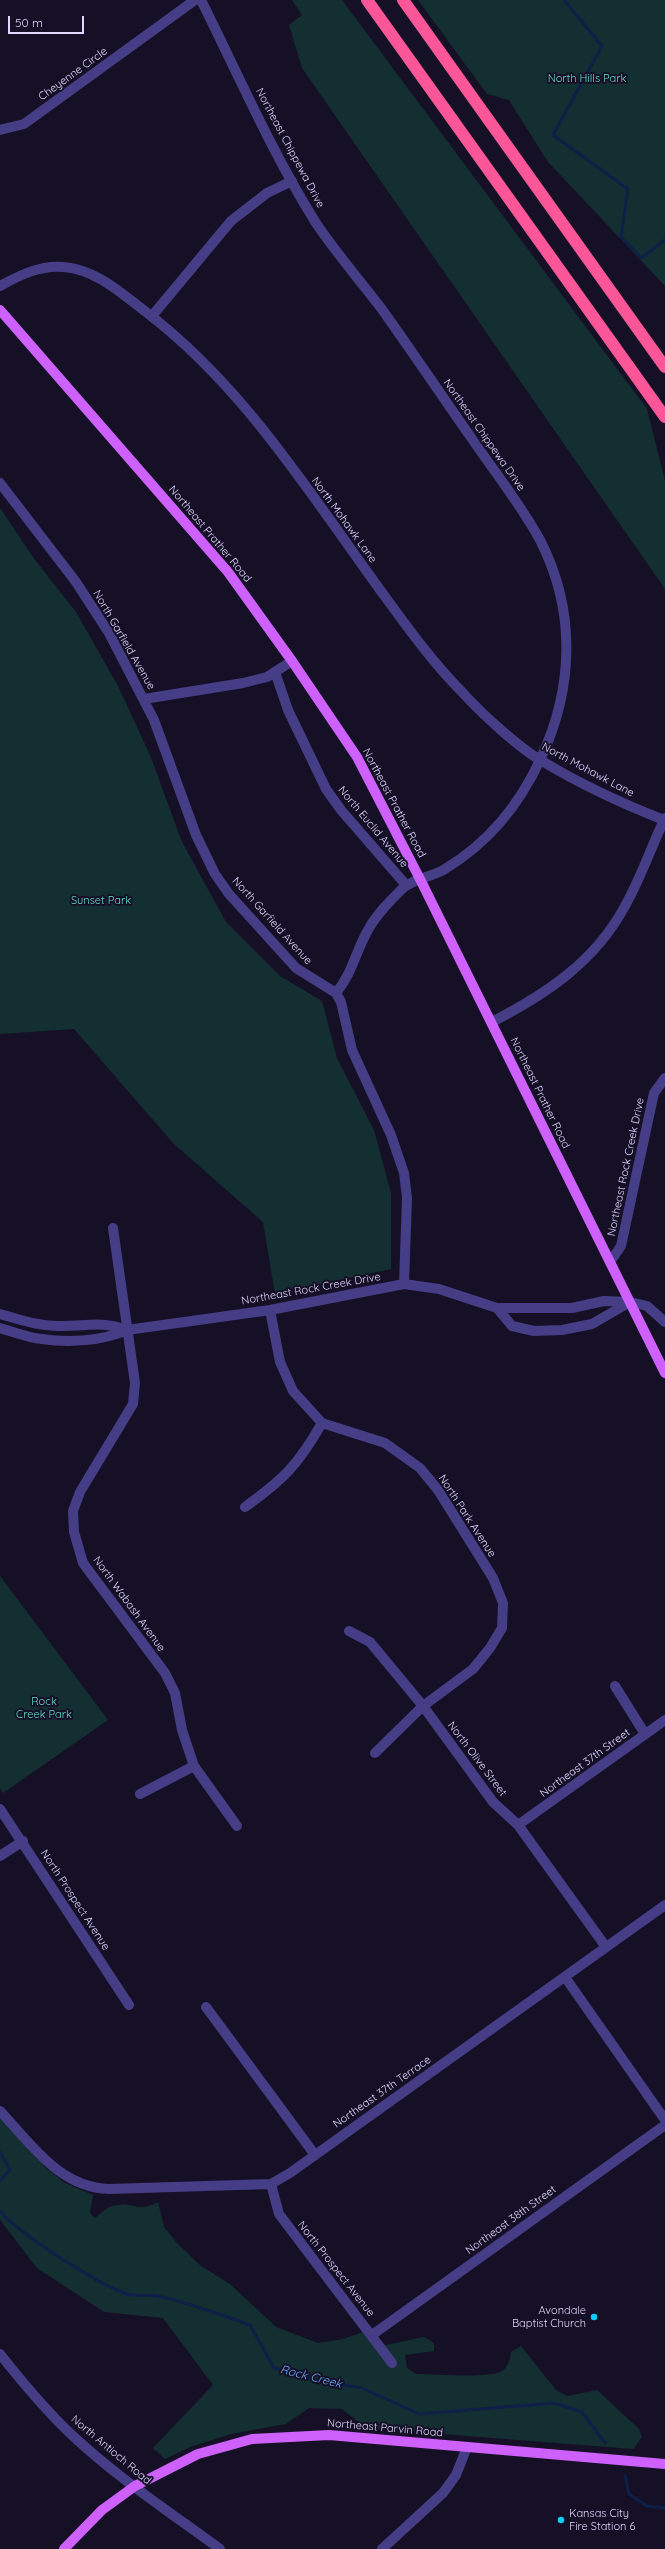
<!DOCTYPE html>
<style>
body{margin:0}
#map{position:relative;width:665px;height:2549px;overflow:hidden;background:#161027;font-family:Quicksand,sans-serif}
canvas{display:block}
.scale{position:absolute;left:8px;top:16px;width:76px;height:18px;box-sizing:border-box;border:2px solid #dfd7fe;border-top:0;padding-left:5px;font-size:12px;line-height:14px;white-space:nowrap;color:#dfd7fe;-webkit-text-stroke:3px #161027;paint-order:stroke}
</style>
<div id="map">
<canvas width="665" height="2549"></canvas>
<div class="scale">50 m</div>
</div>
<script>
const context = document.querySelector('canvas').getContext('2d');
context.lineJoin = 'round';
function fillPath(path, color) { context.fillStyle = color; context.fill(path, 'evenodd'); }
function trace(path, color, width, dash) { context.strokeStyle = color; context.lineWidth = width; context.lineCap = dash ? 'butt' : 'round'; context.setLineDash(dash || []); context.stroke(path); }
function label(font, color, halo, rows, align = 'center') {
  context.font = font + ' Quicksand,sans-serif'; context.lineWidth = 4; context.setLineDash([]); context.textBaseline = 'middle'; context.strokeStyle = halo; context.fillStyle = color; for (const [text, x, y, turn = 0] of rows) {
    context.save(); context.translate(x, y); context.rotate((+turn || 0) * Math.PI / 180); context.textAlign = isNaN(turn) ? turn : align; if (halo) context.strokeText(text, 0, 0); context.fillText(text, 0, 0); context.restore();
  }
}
const green = new Path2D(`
 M 292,0 L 342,0 L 647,409 L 665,481 L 665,589 L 302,68 L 289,25 L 302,15 Z
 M 418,0 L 665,0 L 665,286 L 548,162 L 509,100 L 487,94 Z
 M 0,508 L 35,560 L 76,612 L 118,686 L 150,755 L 182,842 L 226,922 L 280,976 L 322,1001 L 337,1058 L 374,1130 L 391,1193 L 391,1269 L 275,1294 L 263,1222 L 174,1144 L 74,1029 L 0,1034 Z
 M 0,1576 L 108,1720 L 3,1793 L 0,1789 Z
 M 0,2117 L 45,2167 L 65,2183 L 93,2195 L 90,2213 L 95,2218 C 102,2212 108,2206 117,2205 C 135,2202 137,2213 158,2202 L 164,2227 L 176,2242 L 201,2266 L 230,2284 L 276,2327 L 318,2343 L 343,2339 L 363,2332 L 376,2347 L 424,2337 L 434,2343 L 434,2351 L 405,2355 L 407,2368 L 416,2374 C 433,2374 489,2379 502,2371 C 508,2367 510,2360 511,2352 L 521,2346 L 556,2390 L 567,2396 L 597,2390 L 639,2429 L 642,2437 L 633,2449 L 366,2428 L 342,2409 L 309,2408 L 286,2424 L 231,2434 L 190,2447 L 165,2459 L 153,2448 L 213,2385 L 163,2318 L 104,2312 L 37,2268 L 0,2220 Z`);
const stream = new Path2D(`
 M 564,0 L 602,46 L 553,135 L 628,189 L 621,237 L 641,258 L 665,240
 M 0,2152 L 10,2170 L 0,2181
 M 0,2211 C 18,2233 99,2285 127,2294 C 136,2297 148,2294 157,2296 C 189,2303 220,2314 250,2325 L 274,2368 L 314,2380 L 362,2388 L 419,2414 L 554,2403 L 582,2412 L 605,2443
 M 625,2476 L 629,2494 L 647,2506 L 665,2508`);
const minor = new Path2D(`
 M 201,0 C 238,74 272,153 316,223 C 336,253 359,279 381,308 C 411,350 440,393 470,436 C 493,470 520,503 540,540 C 576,610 574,687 541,758 C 520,804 488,843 445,869 C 432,877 412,879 402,889 C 390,901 376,915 368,930 C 355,953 353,972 336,993
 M 0,130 L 24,124 L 195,0
 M 0,286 C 20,275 40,265 64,267 C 97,270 121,293 146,312 C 243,386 307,489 378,587 C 405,624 431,661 463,693 C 481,713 519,748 542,761 C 580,784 623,804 664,820
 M 152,316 L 231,221 L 267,193 L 292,181
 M 0,483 L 76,582 L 109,633 L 154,720 L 196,835 L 215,874 L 229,894 L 296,968 L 336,993 L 341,1002 L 352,1050 L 391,1135 L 404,1173 L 407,1198 L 404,1284
 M 275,672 L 288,710 L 326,789 L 341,810 L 406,885
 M 144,699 L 243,683 L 267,677 L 292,661
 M 492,1022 C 546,994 595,962 625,906 C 641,878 651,847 665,818
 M 113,1228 L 135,1383 L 133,1404 L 80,1492 L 73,1511 L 74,1532 L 83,1563 L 165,1673 L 175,1693 L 182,1730 L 194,1766 L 237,1826
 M 610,1262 L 621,1246 L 654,1093 L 665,1078
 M 497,1308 L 512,1326 L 534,1331 L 562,1330 L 592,1324 L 630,1302
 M 270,1310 L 280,1362 L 293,1391 L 322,1423 L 385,1443 L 420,1468 L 438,1490 L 493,1578 L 503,1603 L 502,1628 L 490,1648 L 473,1669 L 423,1706 L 375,1753
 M 0,1314 C 19,1319 37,1326 57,1326 C 85,1327 99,1320 127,1330
 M 0,1328 C 14,1332 28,1338 42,1339 C 69,1343 103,1341 127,1330 L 270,1310 L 404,1284 L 439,1289 L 497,1308 L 572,1308 L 604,1301 L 630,1302 L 647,1306 L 665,1322
 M 245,1507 C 284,1479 298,1465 322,1423
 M 349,1631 L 370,1642 L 423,1706 L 493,1802 L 518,1825 L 606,1947
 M 615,1686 L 645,1734
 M 140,1794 L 194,1766
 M 0,1809 L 129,2005
 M 518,1825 L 665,1720
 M 0,1856 L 23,1841
 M 565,1977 L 665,2120
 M 206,2007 L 315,2155
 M 0,2111 C 31,2144 60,2188 109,2189 L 271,2184 L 290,2173 L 665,1905
 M 271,2184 L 279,2214 L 392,2363
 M 372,2335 L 665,2125
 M 0,2354 C 23,2383 46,2411 73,2436 C 118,2478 171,2513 220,2549
 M 382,2549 L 443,2493 L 456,2475 L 467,2447`);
const major = new Path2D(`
 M 0,310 L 228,572 L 292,661 L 357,757 L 421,881 L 665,1373
 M 64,2549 L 102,2510 L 135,2486 L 198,2454 L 252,2439 L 329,2435 L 665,2464`);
const highway = new Path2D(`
 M 367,0 L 665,417
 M 403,0 L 665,367`);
const markers = [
 [594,2317,4,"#09cdf9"],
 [561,2520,4,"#09cdf9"]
];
const streetNames = [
 ["Cheyenne Circle",73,74,-36],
 ["Northeast Chippewa Drive",290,148,62],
 ["Northeast Chippewa Drive",484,435,55],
 ["North Mohawk Lane",344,520,54],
 ["Northeast Prather Road",210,534,50],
 ["North Garfield Avenue",124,640,60],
 ["North Mohawk Lane",588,770,28],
 ["Northeast Prather Road",394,803,62],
 ["North Euclid Avenue",373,827,50],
 ["North Garfield Avenue",272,921,48],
 ["Northeast Prather Road",540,1093,64],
 ["Northeast Rock Creek Drive",626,1167,-78],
 ["Northeast Rock Creek Drive",311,1289,-10],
 ["North Park Avenue",467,1516,57],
 ["North Wabash Avenue",129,1604,54],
 ["North Olive Street",477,1759,53],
 ["Northeast 37th Street",585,1763,-36],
 ["North Prospect Avenue",75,1900,57],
 ["Northeast 37th Terrace",382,2092,-35],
 ["Northeast 38th Street",511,2220,-36],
 ["North Prospect Avenue",336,2269,52],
 ["Northeast Parvin Road",385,2428,5],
 ["North Antioch Road",111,2450,40]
];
const parkNames = [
 ["North Hills Park",587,79],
 ["Sunset Park",101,901],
 ["Rock",44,1702],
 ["Creek Park",44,1715]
];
const poiNames = [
 ["Avondale",586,2311],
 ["Baptist Church",586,2324],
 ["Kansas City",569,2514,"left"],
 ["Fire Station 6",569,2527,"left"]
];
const waterNames = [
 ["Rock Creek",311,2377,14]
];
fillPath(green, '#132f31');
trace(stream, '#0e1f48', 3);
trace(minor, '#453d85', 10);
trace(major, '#ce61fb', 10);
trace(highway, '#fb5697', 12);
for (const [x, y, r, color] of markers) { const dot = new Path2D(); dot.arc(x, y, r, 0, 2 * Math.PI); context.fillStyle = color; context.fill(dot); trace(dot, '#161027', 1.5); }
label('11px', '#dfd7fe', '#161027', streetNames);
label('11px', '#64ddc9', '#161027', parkNames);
label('11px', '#dfd7fe', '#161027', poiNames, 'right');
label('italic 12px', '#68abfb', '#161027', waterNames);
</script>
